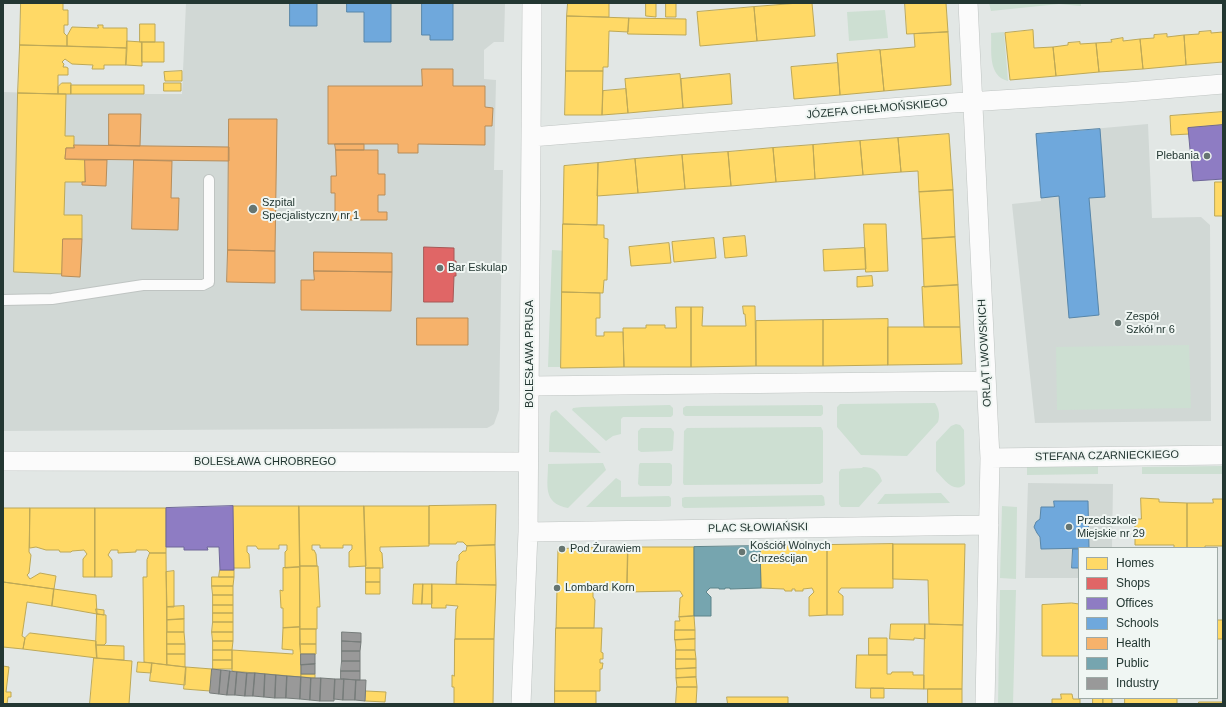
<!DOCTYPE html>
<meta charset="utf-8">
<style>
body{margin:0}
#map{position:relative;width:1226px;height:707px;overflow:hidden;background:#e2e7e5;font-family:Arial,sans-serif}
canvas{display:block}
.frame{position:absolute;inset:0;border:4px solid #233732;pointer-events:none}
.legend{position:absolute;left:1078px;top:547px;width:140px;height:152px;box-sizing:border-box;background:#f0f6f3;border:1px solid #9eaaa6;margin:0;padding:5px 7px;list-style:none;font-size:12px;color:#233732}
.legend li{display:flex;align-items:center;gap:8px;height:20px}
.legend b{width:20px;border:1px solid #9eaaa6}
</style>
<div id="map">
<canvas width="1226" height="707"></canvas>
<div class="frame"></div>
<ul class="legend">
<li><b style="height:11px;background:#ffd966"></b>Homes</li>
<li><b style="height:11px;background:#e06666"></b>Shops</li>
<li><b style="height:11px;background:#8e7cc3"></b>Offices</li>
<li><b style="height:11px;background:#6fa8dc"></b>Schools</li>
<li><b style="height:11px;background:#f6b26b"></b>Health</li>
<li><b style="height:11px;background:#76a5af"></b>Public</li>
<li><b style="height:11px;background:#999"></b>Industry</li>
</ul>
</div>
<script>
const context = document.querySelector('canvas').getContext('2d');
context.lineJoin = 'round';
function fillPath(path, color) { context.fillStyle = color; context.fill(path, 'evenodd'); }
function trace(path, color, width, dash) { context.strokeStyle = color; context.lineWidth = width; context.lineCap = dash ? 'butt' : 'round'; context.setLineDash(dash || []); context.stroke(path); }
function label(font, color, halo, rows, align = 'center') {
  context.font = font + ' Arial,sans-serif'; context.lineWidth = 4; context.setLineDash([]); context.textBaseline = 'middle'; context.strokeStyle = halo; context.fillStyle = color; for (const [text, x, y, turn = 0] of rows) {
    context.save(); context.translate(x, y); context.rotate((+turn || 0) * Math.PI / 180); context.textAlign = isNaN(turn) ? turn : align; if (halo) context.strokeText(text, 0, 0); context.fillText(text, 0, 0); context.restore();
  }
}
const built = new Path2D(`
 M 186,3 L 505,3 L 504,42 L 494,42 L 484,50 L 484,79 L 496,80 L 494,170 L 503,170 L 499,410 L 494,424 L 491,426 L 487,428 L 3,431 L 3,92 L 66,94 L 182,94 Z
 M 1148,124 L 1152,218 L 1201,217 L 1210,225 L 1211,421 L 1035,423 L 1012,204 L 1041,201 L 1036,134 Z
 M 1028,483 L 1113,484 L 1112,548 L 1079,548 L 1079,578 L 1025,578 Z`);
const green = new Path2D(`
 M 989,3 L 1081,3 L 1081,6 L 1059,4 L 991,11 Z
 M 885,10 L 888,38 L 849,41 L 847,12 Z
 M 1004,32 L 1008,81 C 987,76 992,50 991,33 Z
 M 552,250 L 568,251 L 565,367 L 548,367 Z
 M 1189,345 L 1191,408 L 1057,410 L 1056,347 Z
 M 935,403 C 939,409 940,415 938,422 L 907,456 L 861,455 L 837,427 L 837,407 L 840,404 Z
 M 670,405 L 673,408 L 673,415 L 671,417 L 623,417 L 621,419 L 621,434 L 613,436 L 606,441 L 572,410 L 573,408 L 582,407 Z
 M 822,405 L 823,407 L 823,414 L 821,416 L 685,416 L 683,414 L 683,408 L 686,406 Z
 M 556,410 L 601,453 L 549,452 L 550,417 L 551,413 Z
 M 956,424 L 960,425 L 964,430 L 965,484 C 954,495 943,478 936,471 L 936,442 L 951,426 Z
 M 821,427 L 823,431 L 823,482 L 820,484 L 684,485 L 683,483 L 684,431 L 687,428 Z
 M 641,428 L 671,428 L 674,432 L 673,449 L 672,451 L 641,452 L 638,450 L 638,431 Z
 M 603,463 L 606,470 L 568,508 C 542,503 548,485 548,464 Z
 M 640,463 L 670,463 L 672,465 L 672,483 L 670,486 L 640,486 L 638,484 L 639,465 Z
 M 1098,466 L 1098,474 L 1027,475 L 1027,467 Z
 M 1223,466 L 1223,474 L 1142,474 L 1142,467 Z
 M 863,467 C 873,467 879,471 882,481 L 859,507 L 841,507 L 839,504 L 839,472 L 841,469 L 862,468 Z
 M 616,478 L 621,481 L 621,497 L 669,496 L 671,498 L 671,506 L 669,507 L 586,507 Z
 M 941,493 L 950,503 L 877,504 L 885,494 Z
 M 822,495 L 824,497 L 825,505 L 823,506 L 684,508 L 682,506 L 682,498 L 685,497 Z
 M 1002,506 L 1017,507 L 1016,579 L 1000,578 Z
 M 1000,590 L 1016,590 L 1013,704 L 998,704 Z`);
const homes = new Path2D(`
 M 21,3 L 63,3 L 63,10 L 68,10 L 68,25 L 64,25 L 64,33 L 67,36 L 67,46 L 20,45 Z
 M 568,3 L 609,3 L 609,17 L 567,16 Z
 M 646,3 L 656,3 L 656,17 L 646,16 Z
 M 666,3 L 676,3 L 676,17 L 666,17 Z
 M 799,3 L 812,3 L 815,36 L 757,41 L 754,7 Z
 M 905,3 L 946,3 L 948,32 L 907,34 Z
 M 754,7 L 757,41 L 700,46 L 697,12 Z
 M 567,16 L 629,18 L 628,32 L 609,31 L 608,67 L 603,67 L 603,71 L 566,71 Z
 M 629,18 L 686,19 L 686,35 L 628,34 Z
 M 140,24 L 155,24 L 155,42 L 140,42 Z
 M 98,25 L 103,25 L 103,28 L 127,28 L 127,48 L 67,46 L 67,36 L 72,27 L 98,28 Z
 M 1033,30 L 1034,48 L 1053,47 L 1056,76 L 1010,80 L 1005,33 Z
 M 1211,31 L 1211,33 L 1223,32 L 1223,62 L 1186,65 L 1184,35 L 1199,34 L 1199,32 Z
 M 948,32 L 951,85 L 884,91 L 880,50 L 915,47 L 914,34 Z
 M 1167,34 L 1167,37 L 1184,35 L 1186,65 L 1143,69 L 1140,39 L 1154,38 L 1154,35 Z
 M 1123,38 L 1123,41 L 1140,39 L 1143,69 L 1099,72 L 1096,43 L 1112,42 L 1111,40 Z
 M 127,41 L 142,42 L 142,66 L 126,65 Z
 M 142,42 L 164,42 L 164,62 L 142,62 Z
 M 1080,42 L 1080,44 L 1096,43 L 1099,72 L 1056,76 L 1053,47 L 1068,45 L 1068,43 Z
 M 20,45 L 127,48 L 126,65 L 104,65 L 104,69 L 92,69 L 93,65 L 72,64 L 65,59 L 62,62 L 64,64 L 63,67 L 66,67 L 68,68 L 68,75 L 58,75 L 58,94 L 18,93 Z
 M 880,50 L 884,91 L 840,95 L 837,54 Z
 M 838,63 L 840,95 L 794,99 L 791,67 Z
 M 182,71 L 182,81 L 165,81 L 164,72 Z
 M 566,71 L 603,71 L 602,115 L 565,115 Z
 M 680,74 L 683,108 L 628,113 L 625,79 Z
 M 730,74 L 732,104 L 683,108 L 681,79 Z
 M 62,83 L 71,83 L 71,94 L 58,94 L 58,87 Z
 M 164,83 L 181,83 L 181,91 L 164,91 Z
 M 71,85 L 144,85 L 144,94 L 71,94 Z
 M 626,89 L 628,113 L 602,115 L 603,91 Z
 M 18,93 L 66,94 L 65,136 L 74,136 L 74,148 L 66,148 L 65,159 L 85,160 L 85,182 L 65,182 L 64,215 L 82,215 L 82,239 L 63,239 L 63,274 L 14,272 Z
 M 1223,112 L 1223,125 L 1188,128 L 1189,134 L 1171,135 L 1170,116 Z
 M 949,134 L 953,190 L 919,192 L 918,171 L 901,172 L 898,138 Z
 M 898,138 L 901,172 L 863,175 L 860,141 Z
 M 860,141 L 863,175 L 815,179 L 813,145 Z
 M 813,145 L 815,179 L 776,182 L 773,148 Z
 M 773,148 L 776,182 L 731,186 L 728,152 Z
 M 728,152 L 731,186 L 685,189 L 682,155 Z
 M 682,155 L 685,189 L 638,193 L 635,159 Z
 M 635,159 L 638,193 L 597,196 L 598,163 Z
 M 598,163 L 597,225 L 563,224 L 564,166 Z
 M 1215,182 L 1223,182 L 1223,216 L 1215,216 Z
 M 953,190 L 955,237 L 922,239 L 919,192 Z
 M 563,224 L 604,225 L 604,238 L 608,239 L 607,280 L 604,280 L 603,293 L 562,292 Z
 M 864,224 L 886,224 L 888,271 L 866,272 Z
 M 745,236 L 747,256 L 725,258 L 723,238 Z
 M 955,237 L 958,285 L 924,287 L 922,239 Z
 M 714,238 L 716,258 L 674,262 L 672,242 Z
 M 669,243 L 671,263 L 631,266 L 629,247 Z
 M 865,248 L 866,269 L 824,271 L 823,250 Z
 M 872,276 L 873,286 L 857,287 L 857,277 Z
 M 958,285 L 960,327 L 924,327 L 922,287 Z
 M 562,292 L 600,293 L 600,318 L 596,318 L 596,336 L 604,336 L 604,332 L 623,332 L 624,367 L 561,368 Z
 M 743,306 L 755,306 L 756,366 L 691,367 L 691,307 L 703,307 L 702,326 L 746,326 L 745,314 L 744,314 Z
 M 676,307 L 691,307 L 691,367 L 624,367 L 623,328 L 646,328 L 646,325 L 665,325 L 665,328 L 676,328 Z
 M 888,319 L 888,365 L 823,366 L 823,320 Z
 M 823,320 L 823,366 L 756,366 L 756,321 Z
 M 888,327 L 960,327 L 962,364 L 888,365 Z
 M 1141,498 L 1159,499 L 1159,502 L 1187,503 L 1187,548 L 1174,548 L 1174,545 L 1135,545 L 1135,519 L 1141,519 Z
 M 1213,499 L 1223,499 L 1223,546 L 1205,546 L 1205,548 L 1187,548 L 1187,503 L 1213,503 Z
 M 496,505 L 495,545 L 467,546 L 463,542 L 457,542 L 456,544 L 429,544 L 429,506 Z
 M 233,506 L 299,506 L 300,567 L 285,568 L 285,552 L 287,550 L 287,545 L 279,545 L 279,549 L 258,549 L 256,546 L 247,546 L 247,552 L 249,554 L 250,568 L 233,568 Z
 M 299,506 L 364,506 L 366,566 L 349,567 L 349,552 L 352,549 L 352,545 L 343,545 L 343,548 L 320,548 L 320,545 L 312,545 L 312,550 L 314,550 L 316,554 L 317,566 L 300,566 Z
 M 364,506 L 429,506 L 429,546 L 380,547 L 380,551 L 382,553 L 383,568 L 366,568 Z
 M 3,508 L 30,508 L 29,552 L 31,555 L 29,573 L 27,575 L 30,579 L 40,573 L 56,576 L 54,589 L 3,582 Z
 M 30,508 L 95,508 L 95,577 L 83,577 L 83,559 L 87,554 L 84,550 L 72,551 L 71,552 L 60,552 L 59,550 L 46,550 L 36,547 L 30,548 Z
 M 95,508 L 166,508 L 166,553 L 150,553 L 147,550 L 136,550 L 136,552 L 118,553 L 118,550 L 111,550 L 108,555 L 112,560 L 112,577 L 95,577 Z
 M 893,544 L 965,544 L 963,625 L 929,624 L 928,580 L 893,579 Z
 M 893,544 L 893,588 L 841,588 L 838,592 L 843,596 L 843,615 L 827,615 L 827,545 Z
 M 495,545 L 496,585 L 456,584 L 457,562 L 459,560 L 459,555 L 463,551 L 466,551 L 467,546 Z
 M 827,545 L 827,615 L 809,616 L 809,597 L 814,592 L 812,588 L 803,589 L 803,591 L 795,591 L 795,589 L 792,589 L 792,591 L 785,591 L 784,589 L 761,588 L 760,546 Z
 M 628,547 L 694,547 L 694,616 L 679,617 L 680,598 L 683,596 L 680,591 L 627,592 Z
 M 628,547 L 627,590 L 603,590 L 600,588 L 597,589 L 593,592 L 593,597 L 595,600 L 594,628 L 556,628 L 558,549 Z
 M 150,553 L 166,553 L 167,665 L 144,662 L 143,577 L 147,577 L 147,560 Z
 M 300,566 L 318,566 L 320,607 L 317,607 L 317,629 L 300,629 Z
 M 300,567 L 300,627 L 283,628 L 283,608 L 281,608 L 280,590 L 283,591 L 283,568 Z
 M 366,568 L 380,568 L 380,582 L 366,582 Z
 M 220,570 L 234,570 L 234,577 L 219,577 Z
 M 174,571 L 174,607 L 167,607 L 166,572 Z
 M 212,577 L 234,577 L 233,586 L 212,586 Z
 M 3,582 L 54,589 L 52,606 L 27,602 L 22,636 L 25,638 L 23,649 L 3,647 Z
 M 366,582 L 380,582 L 380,594 L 366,594 Z
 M 414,584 L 423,584 L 422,604 L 413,604 Z
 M 423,584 L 432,584 L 432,604 L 422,604 Z
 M 432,584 L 496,585 L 494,639 L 455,639 L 456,609 L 457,609 L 458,606 L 446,605 L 446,608 L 432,608 Z
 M 212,586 L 233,586 L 233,595 L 213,595 Z
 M 54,589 L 96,595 L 97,614 L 52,606 Z
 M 213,595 L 233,595 L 233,605 L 213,605 Z
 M 1072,603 L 1079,604 L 1079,656 L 1042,656 L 1042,605 Z
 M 213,605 L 233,605 L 233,613 L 213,613 Z
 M 184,606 L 184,619 L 167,620 L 167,607 Z
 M 96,609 L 104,610 L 104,615 L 97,614 Z
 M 213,613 L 233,613 L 233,622 L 213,622 Z
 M 97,614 L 106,615 L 106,643 L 104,645 L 96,645 Z
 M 694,616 L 695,630 L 675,630 L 675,621 L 680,621 L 679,617 Z
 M 184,619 L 184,632 L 167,632 L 167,620 Z
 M 1217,620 L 1223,620 L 1223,639 L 1217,639 Z
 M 213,622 L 233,622 L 233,632 L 212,632 Z
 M 891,624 L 925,624 L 925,639 L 914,638 L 914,640 L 890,639 Z
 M 925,624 L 963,625 L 962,689 L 924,689 Z
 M 300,627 L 301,677 L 232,671 L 232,650 L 293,654 L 293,650 L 282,649 L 283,628 Z
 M 556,628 L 602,628 L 601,652 L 603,653 L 603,659 L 600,659 L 600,663 L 603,663 L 602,669 L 600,669 L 600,691 L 555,691 Z
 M 300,629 L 316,629 L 316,644 L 300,644 Z
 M 675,630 L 695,630 L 695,639 L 675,640 Z
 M 167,632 L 184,632 L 185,644 L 167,644 Z
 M 212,632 L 233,632 L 233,641 L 213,641 Z
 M 30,633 L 96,641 L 97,658 L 23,649 L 25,638 Z
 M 869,638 L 887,638 L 887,655 L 869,655 Z
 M 455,639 L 494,639 L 493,704 L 454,704 L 454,687 L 452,687 L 452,675 L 454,676 Z
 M 695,639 L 695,650 L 676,650 L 675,640 Z
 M 213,641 L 233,641 L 232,650 L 213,650 Z
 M 167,644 L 185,644 L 185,654 L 167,654 Z
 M 300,644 L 316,644 L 316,654 L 301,654 Z
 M 96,645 L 124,646 L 124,660 L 97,658 Z
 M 213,650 L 232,650 L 232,660 L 213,660 Z
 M 676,650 L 695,650 L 696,659 L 676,659 Z
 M 167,654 L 185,654 L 185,667 L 167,665 Z
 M 857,655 L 887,655 L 887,674 L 891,674 L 892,672 L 913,672 L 913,675 L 924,675 L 924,689 L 856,688 Z
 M 94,658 L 132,661 L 129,704 L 90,704 Z
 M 676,659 L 696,659 L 696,668 L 676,669 Z
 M 213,660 L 232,660 L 232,669 L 213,669 Z
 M 138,662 L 152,663 L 151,673 L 137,672 Z
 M 152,663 L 186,667 L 185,685 L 150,681 Z
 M 3,666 L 9,667 L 6,692 L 11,692 L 11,697 L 8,697 L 7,704 L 3,704 Z
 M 186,667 L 212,669 L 210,691 L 184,689 Z
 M 696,668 L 696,677 L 676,678 L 676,669 Z
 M 301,674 L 315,674 L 315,678 L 301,677 Z
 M 696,677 L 697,687 L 677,687 L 676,678 Z
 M 677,687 L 697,687 L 696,704 L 676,704 Z
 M 871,688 L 884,688 L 884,698 L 871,698 Z
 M 928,689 L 962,689 L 962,704 L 928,704 Z
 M 366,691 L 386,692 L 385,702 L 365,701 Z
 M 555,691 L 596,691 L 596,704 L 555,704 Z
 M 1061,694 L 1072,694 L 1073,699 L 1080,699 L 1080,704 L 1052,704 L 1052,699 L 1061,699 Z
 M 727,697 L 788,697 L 788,704 L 728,704 Z
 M 1093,698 L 1103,698 L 1103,704 L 1093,704 Z
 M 1103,698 L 1112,698 L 1112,704 L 1103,704 Z
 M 1125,698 L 1177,698 L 1177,704 L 1125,704 Z
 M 1199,702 L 1223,702 L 1223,704 L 1199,704 Z`);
const shops = new Path2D(`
 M 424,247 L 454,248 L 454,261 L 456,261 L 456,276 L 454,276 L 453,302 L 424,302 Z`);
const offices = new Path2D(`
 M 1223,125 L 1223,179 L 1193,181 L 1188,128 Z
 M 233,506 L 234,570 L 220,570 L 219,547 L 207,547 L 208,550 L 184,550 L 184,547 L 166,547 L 166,508 Z`);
const schools = new Path2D(`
 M 290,3 L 317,3 L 317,26 L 290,26 Z
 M 347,3 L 391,3 L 391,42 L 364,42 L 364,12 L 347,12 Z
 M 422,3 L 453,3 L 453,40 L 430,40 L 430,35 L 422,35 Z
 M 1100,129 L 1105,197 L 1089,198 L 1099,315 L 1069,318 L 1059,196 L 1041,198 L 1036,134 Z
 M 1054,501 L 1088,501 L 1089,548 L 1041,549 L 1040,537 L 1037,533 L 1034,527 L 1036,522 L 1040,519 L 1041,507 L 1054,507 Z
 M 1073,549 L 1079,549 L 1079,568 L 1072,568 Z`);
const health = new Path2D(`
 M 422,69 L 453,69 L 453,86 L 485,86 L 485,107 L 493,108 L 492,126 L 485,126 L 485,145 L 418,144 L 418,153 L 398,153 L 398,144 L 328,144 L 328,86 L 422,86 Z
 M 109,114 L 141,114 L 140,146 L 109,145 Z
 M 229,119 L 277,119 L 275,251 L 228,250 Z
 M 335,144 L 364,144 L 364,150 L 336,150 Z
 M 74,145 L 229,147 L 229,161 L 65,159 L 66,148 L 74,148 Z
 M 336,150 L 378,150 L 378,174 L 385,174 L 385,195 L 378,195 L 378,212 L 387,212 L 387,220 L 335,220 L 335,193 L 331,193 L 331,176 L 336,176 Z
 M 85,160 L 107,160 L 106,186 L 82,185 L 82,182 L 85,182 Z
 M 134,160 L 172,161 L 171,198 L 179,198 L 178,230 L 132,229 Z
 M 63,239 L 82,239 L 80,277 L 62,276 Z
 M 228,250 L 275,251 L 275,283 L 227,282 Z
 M 314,252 L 392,253 L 392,272 L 314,271 Z
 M 314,271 L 392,272 L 391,311 L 301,310 L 301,280 L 314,280 Z
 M 417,318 L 468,318 L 468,345 L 417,345 Z`);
const public = new Path2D(`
 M 760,546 L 761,588 L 730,589 L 730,588 L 725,588 L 725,589 L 719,589 L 719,588 L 710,588 L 706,592 L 711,597 L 711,616 L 694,616 L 694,547 Z`);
const industry = new Path2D(`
 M 342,632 L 361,633 L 361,642 L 342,641 Z
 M 342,641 L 361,642 L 360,651 L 342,651 Z
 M 342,651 L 360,651 L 360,661 L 342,661 Z
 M 301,654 L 315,654 L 315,664 L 301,665 Z
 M 342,661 L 360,661 L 360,671 L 341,671 Z
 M 315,664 L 315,674 L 301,674 L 301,665 Z
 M 212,669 L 221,670 L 219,694 L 210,693 Z
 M 221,670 L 230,671 L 227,695 L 219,694 Z
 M 230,671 L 237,672 L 235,695 L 227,695 Z
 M 341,671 L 360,671 L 360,680 L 341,679 Z
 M 237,672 L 247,673 L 245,696 L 235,695 Z
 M 247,673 L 255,673 L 253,696 L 245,696 Z
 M 255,673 L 265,674 L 264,697 L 253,696 Z
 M 265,674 L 276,675 L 275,698 L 264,697 Z
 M 276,675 L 287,676 L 286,698 L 275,698 Z
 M 287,676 L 301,677 L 300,699 L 286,698 Z
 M 301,677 L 311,678 L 310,700 L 300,699 Z
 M 311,678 L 321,678 L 320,701 L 310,700 Z
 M 321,678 L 335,679 L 334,701 L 320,701 Z
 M 335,679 L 344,679 L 343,700 L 334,699 Z
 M 344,679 L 356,680 L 355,700 L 343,700 Z
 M 356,680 L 366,680 L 365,701 L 355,700 Z`);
const service = new Path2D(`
 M 3,300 L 52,299 L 143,285 L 203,285 L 209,282 L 209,180`);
const minor = new Path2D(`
 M 968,3 L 990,458 L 985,704
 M 531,137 L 952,103 L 1127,92 L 1223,84
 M 530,386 L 986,381
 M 990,458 L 1223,455
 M 3,461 L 528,462
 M 528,532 L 989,525
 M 521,704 L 528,532 L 532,3`);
const markers = [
 [1207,156,4,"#667571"],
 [253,209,5,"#667571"],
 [440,268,4,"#667571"],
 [1118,323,4,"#667571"],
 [1069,527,4,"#667571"],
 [562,549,4,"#667571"],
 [742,552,4,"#667571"],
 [557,588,4,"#667571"]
];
const streetNames = [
 ["JÓZEFA CHEŁMOŃSKIEGO",877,109,-5],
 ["ORLĄT LWOWSKICH",985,353,-93],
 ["BOLESŁAWA PRUSA",530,354,-90],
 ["STEFANA CZARNIECKIEGO",1107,456,-1],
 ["BOLESŁAWA CHROBREGO",265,462],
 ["PLAC SŁOWIAŃSKI",758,528,-1]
];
const poiNames = [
 ["Plebania",1199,156,"right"],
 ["Szpital",262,203],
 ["Specjalistyczny nr 1",262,216],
 ["Bar Eskulap",448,268],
 ["Zespół",1126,317],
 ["Szkół nr 6",1126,330],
 ["Przedszkole",1077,521],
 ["Miejskie nr 29",1077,534],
 ["Kościół Wolnych",750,546],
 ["Chrześcijan",750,559],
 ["Pod Żurawiem",570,549],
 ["Lombard Korn",565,588]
];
fillPath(built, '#d1d8d5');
fillPath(green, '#cddfd2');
fillPath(homes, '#ffd966');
trace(homes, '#bda856', 1);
fillPath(shops, '#e06666');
trace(shops, '#a75856', 1);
fillPath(offices, '#8e7cc3');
trace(offices, '#6e6798', 1);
fillPath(schools, '#6fa8dc');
trace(schools, '#5886a9', 1);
fillPath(health, '#f6b26b');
trace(health, '#b78d5a', 1);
fillPath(public, '#76a5af');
trace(public, '#5d848a', 1);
fillPath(industry, '#999');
trace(industry, '#767c7a', 1);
trace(service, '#bfc4c2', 12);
trace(minor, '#bfc4c2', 20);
trace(service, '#fbfbfb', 10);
trace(minor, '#fbfbfb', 19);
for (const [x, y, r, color] of markers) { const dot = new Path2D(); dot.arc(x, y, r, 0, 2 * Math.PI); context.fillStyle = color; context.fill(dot); trace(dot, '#f0f6f3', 1.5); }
label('11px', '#233732', '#f0f6f3', streetNames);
label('11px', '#233732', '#f0f6f3', poiNames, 'left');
</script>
